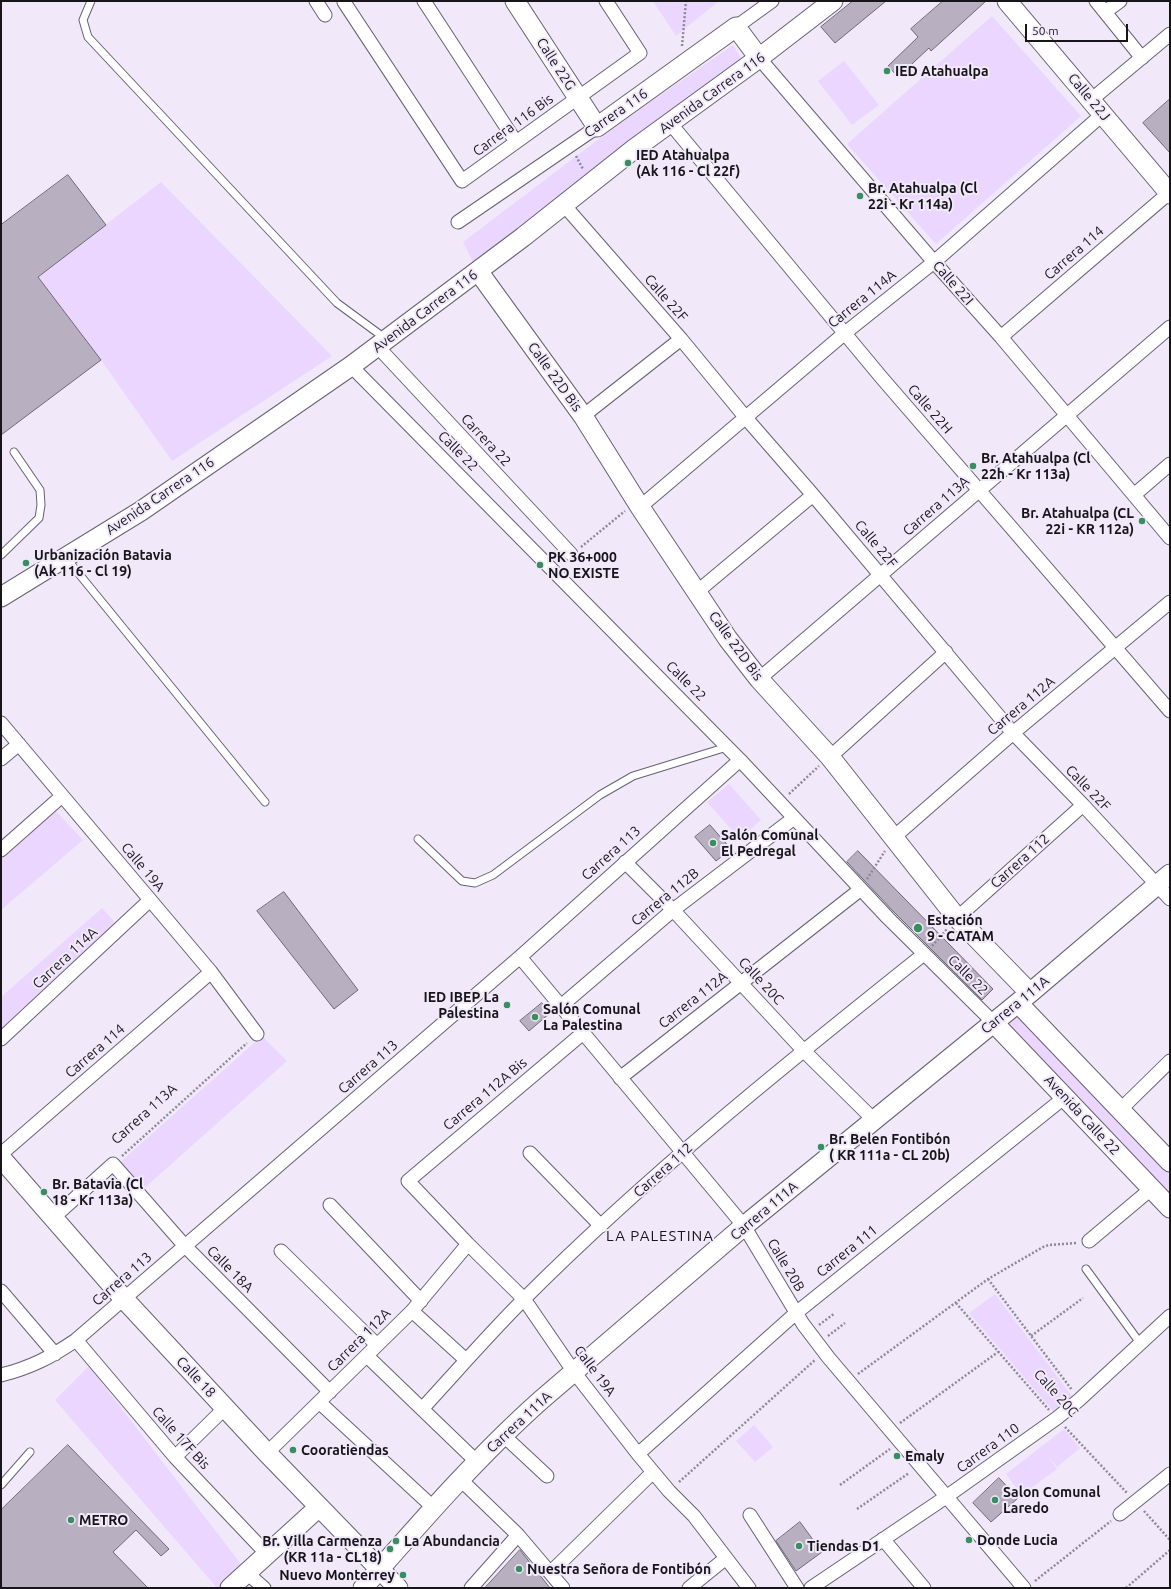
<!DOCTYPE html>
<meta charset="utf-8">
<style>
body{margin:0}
#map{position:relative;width:1171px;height:1589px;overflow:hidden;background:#f1e9fa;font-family:Ubuntu,sans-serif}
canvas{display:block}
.frame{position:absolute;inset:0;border:2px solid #17141a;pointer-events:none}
.scale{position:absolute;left:1025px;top:24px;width:103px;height:18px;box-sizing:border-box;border:2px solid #17141a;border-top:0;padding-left:5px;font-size:12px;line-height:14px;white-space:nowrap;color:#17141a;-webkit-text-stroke:3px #f1e9fa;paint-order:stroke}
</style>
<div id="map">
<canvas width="1171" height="1589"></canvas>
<div class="frame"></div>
<div class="scale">50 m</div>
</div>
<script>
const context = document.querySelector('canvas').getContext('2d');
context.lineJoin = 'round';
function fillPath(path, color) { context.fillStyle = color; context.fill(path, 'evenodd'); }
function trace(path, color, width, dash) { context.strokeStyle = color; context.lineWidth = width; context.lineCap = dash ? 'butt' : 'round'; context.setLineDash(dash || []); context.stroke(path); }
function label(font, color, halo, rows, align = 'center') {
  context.font = font + ' Ubuntu,sans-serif'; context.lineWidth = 4; context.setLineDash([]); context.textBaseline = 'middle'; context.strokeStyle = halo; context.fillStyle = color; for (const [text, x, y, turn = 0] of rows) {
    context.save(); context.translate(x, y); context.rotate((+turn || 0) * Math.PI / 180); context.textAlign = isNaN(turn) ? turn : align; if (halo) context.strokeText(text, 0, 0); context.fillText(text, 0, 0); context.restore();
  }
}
const green = new Path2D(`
 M 653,1 L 719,1 L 676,36 Z
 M 992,16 L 1081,116 L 936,244 L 847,144 Z
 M 733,45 L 741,58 L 473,262 L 463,242 L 620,123 Z
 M 844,61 L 879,105 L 852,125 L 818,81 Z
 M 161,182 L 332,356 L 172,461 L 101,360 L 38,277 Z
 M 729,784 L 761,820 L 740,839 L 707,802 Z
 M 54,809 L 83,840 L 1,910 L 1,856 Z
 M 102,908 L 116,924 L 2,1030 L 1,997 Z
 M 1020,1015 L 1170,1171 L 1170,1199 L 1006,1026 Z
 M 262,1036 L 287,1061 L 140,1192 L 118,1164 Z
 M 995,1294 L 1072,1396 L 1053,1411 L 969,1313 Z
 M 89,1366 L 241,1564 L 217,1588 L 55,1400 Z
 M 754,1425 L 773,1447 L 755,1462 L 736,1441 Z
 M 1064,1429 L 1080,1448 L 1057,1467 L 1047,1455 L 1057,1469 L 1022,1495 L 1006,1474 Z`);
const building = new Path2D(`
 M 853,1 L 886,1 L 835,43 L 821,27 Z
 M 943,1 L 986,1 L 931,51 L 929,48 L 898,77 L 888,66 L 918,37 L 911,29 Z
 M 1170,99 L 1170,153 L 1143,123 Z
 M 68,175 L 106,225 L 38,277 L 101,360 L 1,435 L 1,225 Z
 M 710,825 L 731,849 L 716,861 L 695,837 Z
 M 858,851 L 993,989 L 982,1000 L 894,912 L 847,862 Z
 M 284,892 L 358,990 L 334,1009 L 257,911 Z
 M 542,1003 L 550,1013 L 529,1031 L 520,1021 Z
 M 68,1445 L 169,1549 L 161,1556 L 136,1530 L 113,1552 L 148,1588 L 1,1588 L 1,1510 Z
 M 999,1478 L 1018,1498 L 991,1522 L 973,1503 Z
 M 800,1522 L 822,1552 L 796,1571 L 776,1541 Z
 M 520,1550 L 550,1588 L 485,1588 Z`);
const path = new Path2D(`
 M 682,46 L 686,1
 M 576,156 L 583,169
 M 581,547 L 625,511
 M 789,794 L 819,766
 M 867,879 L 885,851
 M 932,946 L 947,929
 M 122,1156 L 247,1043
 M 988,1279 L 1072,1390
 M 956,1303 L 1049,1410
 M 819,1325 L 835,1313
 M 828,1336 L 845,1323
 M 1031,1336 L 1083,1298
 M 858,1374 L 988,1279 L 1043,1247 L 1049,1245 L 1077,1243
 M 900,1423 L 998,1352
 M 1065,1427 L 1127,1493
 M 679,1482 L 815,1360
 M 840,1485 L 890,1449
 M 857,1509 L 909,1473
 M 1144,1511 L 1170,1540
 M 1035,1581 L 1111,1521
 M 1126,1588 L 1170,1550`);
const lane = new Path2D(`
 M 91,1 L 83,20 L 88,37 L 337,303 L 386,339
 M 1,555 L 39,518 L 41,505 L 40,490 L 14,452
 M 66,558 L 265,802
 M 418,839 L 462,881 L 475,883 L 493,875 L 600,795 L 633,776 L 727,747
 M 1086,1269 L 1140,1343
 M 1,1485 L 30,1452`);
const street = new Path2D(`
 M 316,1 L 325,15
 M 424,1 L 516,142
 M 1096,1 L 1142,58
 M 344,2 L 462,181 L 640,53 L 606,1
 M 1105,12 L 1120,1
 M 736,27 L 772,1
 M 759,58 L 934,262 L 1001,337 L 1170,538
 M 1091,100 L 1170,34
 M 670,123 L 881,377 L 1170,711
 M 564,205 L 681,339 L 746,418 L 813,495 L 1013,733 L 1083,805 L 1170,899
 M 458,222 L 597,127
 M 1001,337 L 1169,193
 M 377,346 L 571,554
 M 351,366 L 740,760 L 888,918 L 994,1023
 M 583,416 L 681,339
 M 1134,495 L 1170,464
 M 640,507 L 845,333 L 934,262 L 1103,114
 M 698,591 L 813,495
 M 759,679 L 1170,327
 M 1,723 L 211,972 L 257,1034
 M 830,757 L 946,652
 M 1,759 L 19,744
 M 894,837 L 1013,733 L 1170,602
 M 1,850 L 62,796
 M 625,862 L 673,910 L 803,1050 L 874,1120
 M 957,918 L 1083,805
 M 520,957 L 744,1226 L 803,1324 L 828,1357 L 1024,1588
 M 561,1006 L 673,910 L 794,818
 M 583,1033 L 408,1181 L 468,1244 L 524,1299 L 574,1372 L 638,1454 L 669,1491 L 694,1516 L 749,1588
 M 1,1039 L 150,900
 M 620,1078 L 861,889
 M 1120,1110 L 1170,1061
 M 530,1153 L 601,1226
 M 1,1154 L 211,972
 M 330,1205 L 421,1301
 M 53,1218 L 113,1164 L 184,1245 L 330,1392
 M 1089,1241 L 1151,1189
 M 281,1251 L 377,1345
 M 1,1291 L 55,1354
 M 412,1311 L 466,1360
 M 76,1340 L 175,1457 L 267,1554
 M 367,1356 L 477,1462
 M 1,1375 C 30,1368 51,1357 76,1340 L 520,957 L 740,760
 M 319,1402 L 435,1509
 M 422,1409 C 456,1372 489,1334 524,1299 C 649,1174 786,1064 924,954
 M 503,1435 L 547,1476
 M 267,1453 L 412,1311 L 468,1244
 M 638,1454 L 796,1313 L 1065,1097
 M 175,1457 L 225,1408
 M 461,1480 L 518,1535 L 563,1588
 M 1120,1514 L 1170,1474
 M 750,1515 L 797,1588
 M 883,1539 L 924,1588
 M 551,1572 L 653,1472
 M 247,1573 L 264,1588
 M 471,1588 L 518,1535
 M 689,1588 L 726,1558
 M 811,1588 L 946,1497 L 1057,1418 L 1079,1400 L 1170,1316`);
const secondary = new Path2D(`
 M 515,1 L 597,127 L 736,27 L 759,58
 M 1007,1 L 1170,194
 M 478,271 L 583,416 L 640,507 L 728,639 L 759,679 L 830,757 L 957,918 L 1030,993
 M 1,597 L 141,511 L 351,366 L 523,237 L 634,149 L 759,58 L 833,1
 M 1018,1003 L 1170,1162
 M 994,1023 L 1170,1208
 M 1,1158 L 124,1299 L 267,1453 L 398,1588
 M 230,1588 L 319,1507
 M 363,1588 C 420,1523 477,1457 541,1400 L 744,1226 L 1030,993 L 1170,874`);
const markers = [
 [887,71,4,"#388e61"],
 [628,163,4,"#388e61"],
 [860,196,4,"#388e61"],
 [973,466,4,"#388e61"],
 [1142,521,4,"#388e61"],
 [26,563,4,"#388e61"],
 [540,565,4,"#388e61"],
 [713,843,4,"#388e61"],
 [918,928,5,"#388e61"],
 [507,1005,4,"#388e61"],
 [535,1017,4,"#388e61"],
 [821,1147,4,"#388e61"],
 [44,1192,4,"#388e61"],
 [293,1450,4,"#388e61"],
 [897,1456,4,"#388e61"],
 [995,1500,4,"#388e61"],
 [71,1520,4,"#388e61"],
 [969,1540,4,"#388e61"],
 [396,1541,4,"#388e61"],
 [799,1546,4,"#388e61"],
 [390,1549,4,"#388e61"],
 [519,1569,4,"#388e61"],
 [403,1575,4,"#388e61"]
];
const streetNames = [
 ["Calle 22G",556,64,57],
 ["Avenida Carrera 116",712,93,-36],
 ["Calle 22J",1089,97,50],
 ["Carrera 116",616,113,-35],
 ["Carrera 116 Bis",513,125,-36],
 ["Carrera 114",1074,253,-41],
 ["Calle 22I",953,283,49],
 ["Calle 22F",666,298,49],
 ["Carrera 114A",862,299,-39],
 ["Avenida Carrera 116",425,311,-37],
 ["Calle 22D Bis",555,377,54],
 ["Calle 22H",930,409,49],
 ["Carrera 22",486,440,47],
 ["Calle 22",458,451,45],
 ["Avenida Carrera 116",160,496,-34],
 ["Carrera 113A",936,506,-41],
 ["Calle 22F",876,544,50],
 ["Calle 22D Bis",736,646,54],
 ["Calle 22",686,681,45],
 ["Carrera 112A",1021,706,-40],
 ["Calle 22F",1088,788,46],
 ["Carrera 113",611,853,-42],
 ["Carrera 112",1020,861,-42],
 ["Calle 19A",143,867,50],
 ["Carrera 112B",665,897,-39],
 ["Carrera 114A",65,958,-43],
 ["Calle 22",968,975,45],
 ["Calle 20C",761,981,47],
 ["Carrera 112A",693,1000,-38],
 ["Carrera 111A",1015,1005,-39],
 ["Carrera 114",95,1051,-41],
 ["Carrera 113",368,1067,-41],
 ["Carrera 112A Bis",485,1094,-40],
 ["Carrera 113A",144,1114,-42],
 ["Avenida Calle 22",1082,1115,47],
 ["Carrera 112",663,1170,-42],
 ["Carrera 111A",764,1211,-40],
 ["Carrera 111",847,1251,-39],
 ["Calle 20B",786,1265,59],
 ["Calle 18A",230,1269,45],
 ["Carrera 113",122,1279,-41],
 ["Carrera 112A",359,1340,-45],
 ["Calle 19A",595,1371,53],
 ["Calle 18",196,1377,47],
 ["Calle 20C",1056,1393,48],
 ["Carrera 111A",519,1422,-43],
 ["Calle 17F Bis",181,1438,48],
 ["Carrera 110",988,1448,-36]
];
const poiNames = [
 ["IED Atahualpa",895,71],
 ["IED Atahualpa",636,155],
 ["(Ak 116 - Cl 22f)",636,171],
 ["Br. Atahualpa (Cl",868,188],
 ["22i - Kr 114a)",868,204],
 ["Br. Atahualpa (Cl",981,458],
 ["22h - Kr 113a)",981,474],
 ["Br. Atahualpa (CL",1134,513,"right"],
 ["22i - KR 112a)",1134,529,"right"],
 ["Urbanización Batavia",34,555],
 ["(Ak 116 - Cl 19)",34,571],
 ["PK 36+000",548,557],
 ["NO EXISTE",548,573],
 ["Salón Comunal",721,835],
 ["El Pedregal",721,851],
 ["Estación",927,920],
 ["9 - CATAM",927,936],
 ["IED IBEP La",499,997,"right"],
 ["Palestina",499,1013,"right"],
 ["Salón Comunal",543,1009],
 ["La Palestina",543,1025],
 ["Br. Belen Fontibón",829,1139],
 ["( KR 111a - CL 20b)",829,1155],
 ["Br. Batavia (Cl",52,1184],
 ["18 - Kr 113a)",52,1200],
 ["Cooratiendas",301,1450],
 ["Emaly",905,1456],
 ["Salon Comunal",1003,1492],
 ["Laredo",1003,1508],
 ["METRO",79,1520],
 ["Donde Lucia",977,1540],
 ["Br. Villa Carmenza",382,1541,"right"],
 ["(KR 11a - CL18)",382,1557,"right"],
 ["La Abundancia",404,1541],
 ["Tiendas D1",807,1546],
 ["Nuestra Señora de Fontibón",527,1569],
 ["Nuevo Monterrey",395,1575,"right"]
];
const neighbourhoodNames = [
 ["LA PALESTINA",660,1236]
];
fillPath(green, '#ead6ff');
fillPath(building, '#b8b0c0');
trace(building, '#6e6775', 1);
trace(lane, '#68616f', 9);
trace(street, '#68616f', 15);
trace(secondary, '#68616f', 21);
trace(path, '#8f8996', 2.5, [2, 2]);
trace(lane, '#fff', 7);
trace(street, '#fff', 13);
trace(secondary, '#fff', 19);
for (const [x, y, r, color] of markers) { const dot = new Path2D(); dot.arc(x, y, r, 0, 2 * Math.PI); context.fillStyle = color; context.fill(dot); trace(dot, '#f1e9fa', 1.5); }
label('14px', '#17141a', '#f1e9fa', streetNames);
label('bold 14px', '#17141a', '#f1e9fa', poiNames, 'left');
context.letterSpacing = '1px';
label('15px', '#17141a', '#f1e9fa', neighbourhoodNames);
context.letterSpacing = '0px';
</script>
